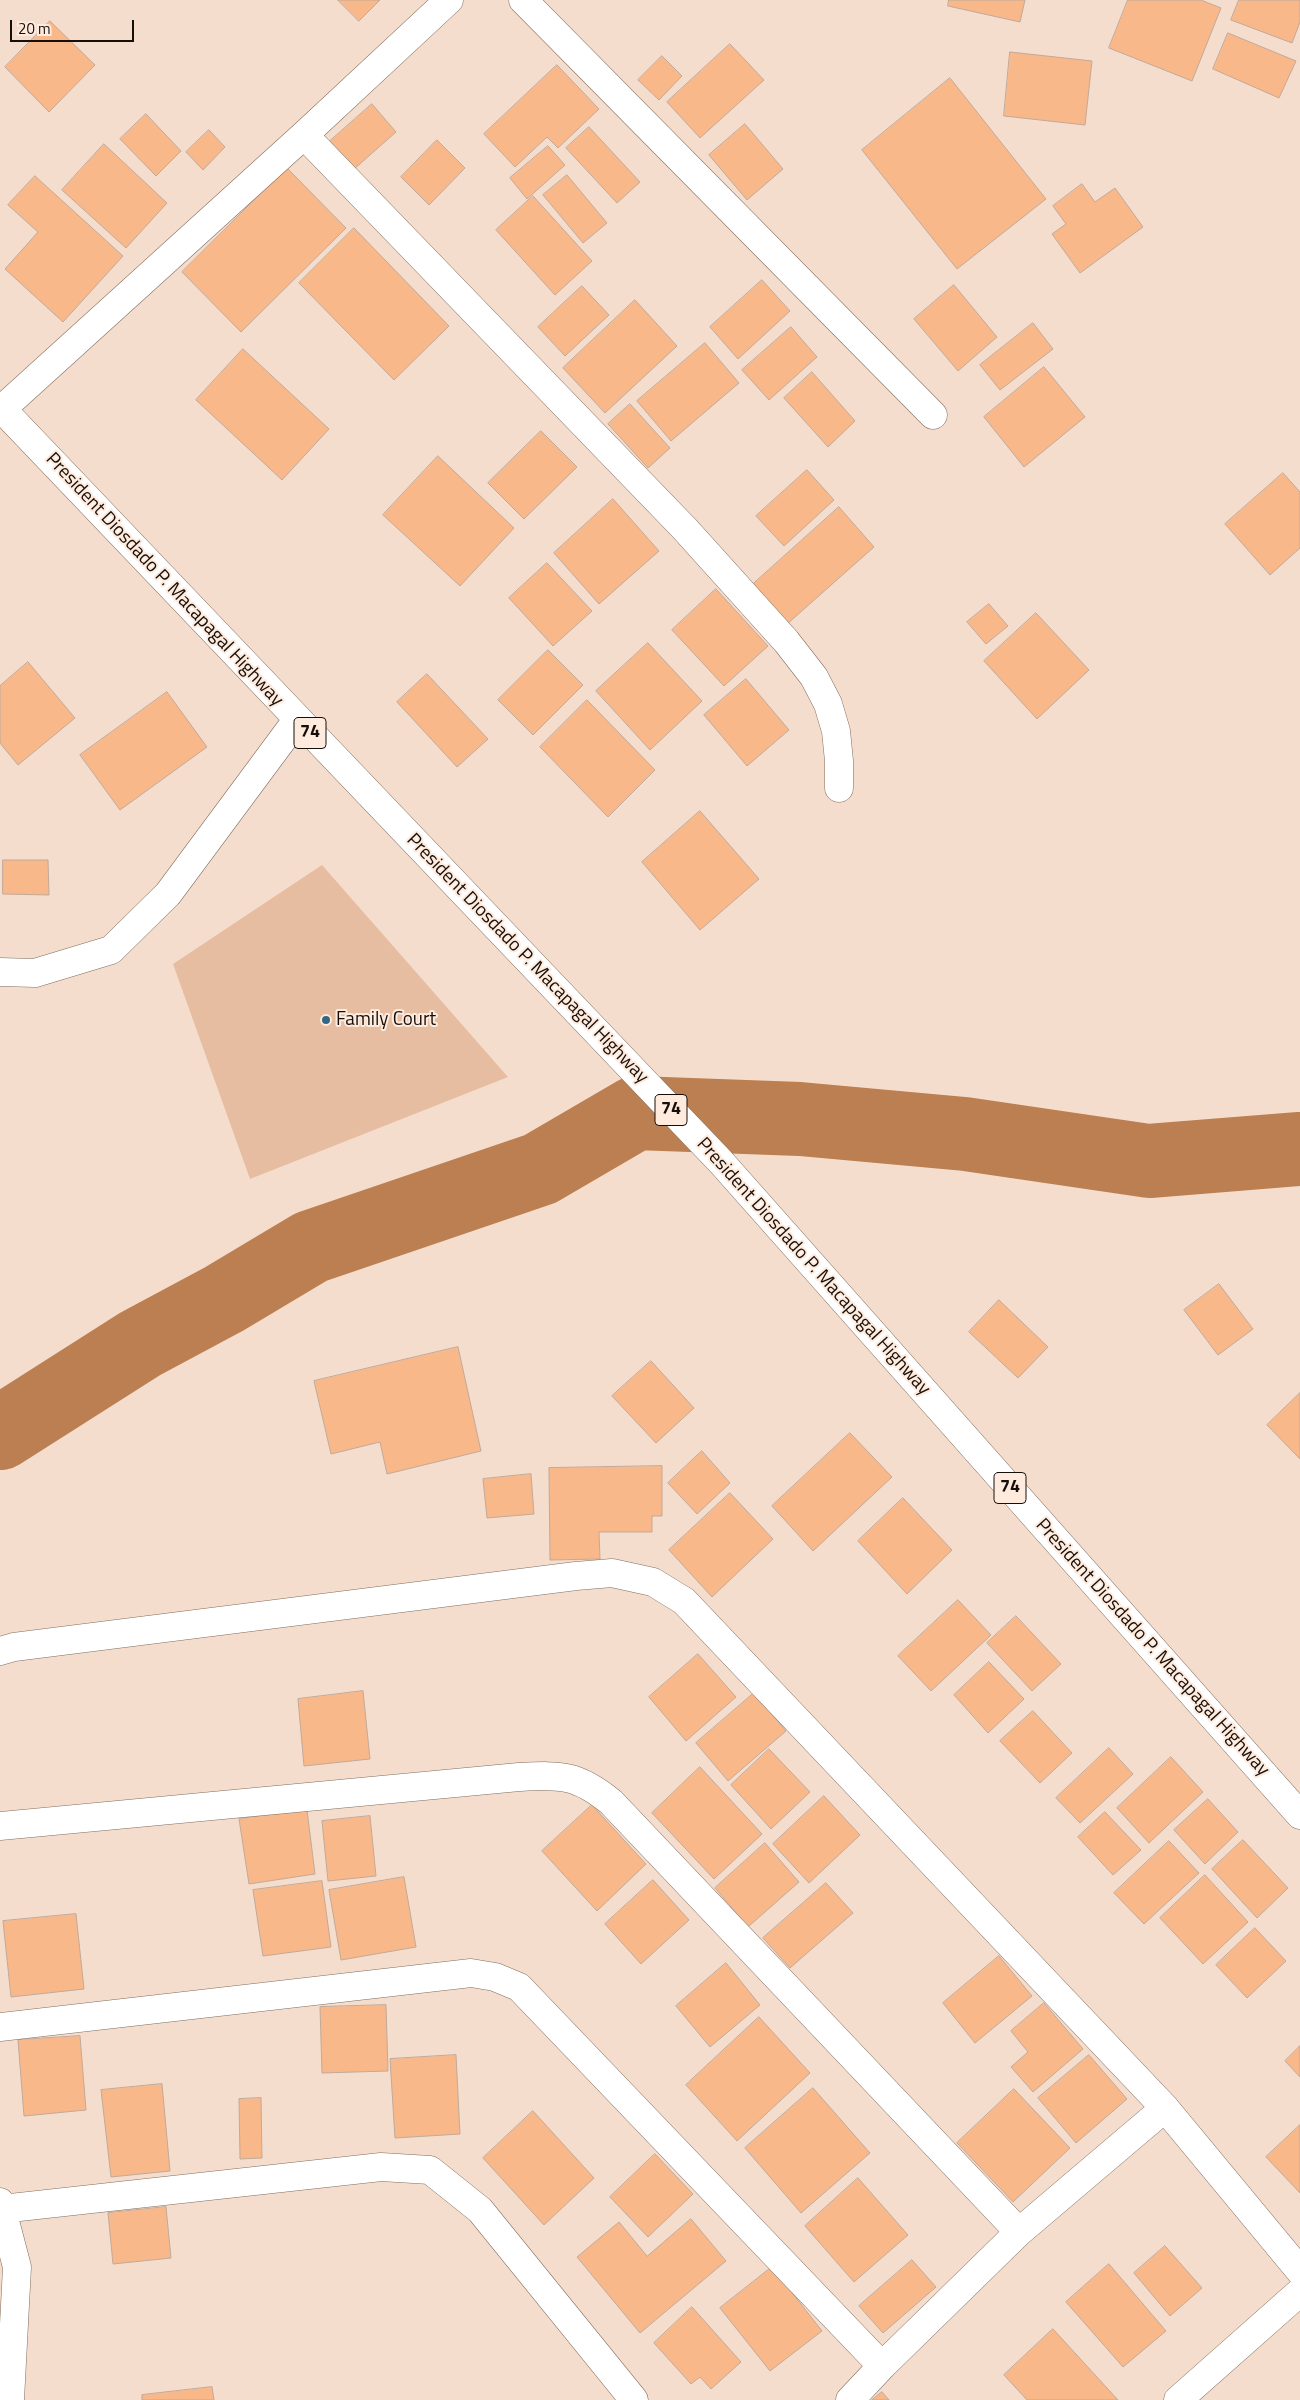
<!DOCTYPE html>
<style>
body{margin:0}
#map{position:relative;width:1300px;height:2400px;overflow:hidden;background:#f5ddcd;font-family:"Titillium Web",sans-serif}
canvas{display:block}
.scale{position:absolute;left:10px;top:20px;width:124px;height:22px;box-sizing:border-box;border:2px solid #160f09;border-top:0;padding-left:6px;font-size:15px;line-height:18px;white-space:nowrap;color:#160f09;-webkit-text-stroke:4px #ffebde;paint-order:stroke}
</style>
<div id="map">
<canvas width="1300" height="2400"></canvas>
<div class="scale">20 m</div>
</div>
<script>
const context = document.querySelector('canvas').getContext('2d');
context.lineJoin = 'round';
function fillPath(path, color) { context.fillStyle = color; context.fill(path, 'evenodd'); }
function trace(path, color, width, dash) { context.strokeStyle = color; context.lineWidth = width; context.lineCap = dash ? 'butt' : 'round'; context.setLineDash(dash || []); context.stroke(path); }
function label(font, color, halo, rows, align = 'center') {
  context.font = font + ' "Titillium Web",sans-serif'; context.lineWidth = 4; context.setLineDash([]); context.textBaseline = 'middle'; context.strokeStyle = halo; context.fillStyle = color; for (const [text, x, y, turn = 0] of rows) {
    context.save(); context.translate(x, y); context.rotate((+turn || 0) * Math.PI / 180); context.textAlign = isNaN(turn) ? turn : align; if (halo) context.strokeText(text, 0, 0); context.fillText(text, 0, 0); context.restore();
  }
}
const green = new Path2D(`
 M 322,865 L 508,1077 L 250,1179 L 173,964 Z`);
const river = new Path2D(`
 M 0,1433 L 140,1344 L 224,1299 L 311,1247 L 540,1169 L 636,1113 L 800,1119 L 965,1134 L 1149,1161 L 1300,1149`);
const building = new Path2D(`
 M 338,0 L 380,0 L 359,21 Z
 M 949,0 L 1025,0 L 1020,22 L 948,6 Z
 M 1128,0 L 1201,0 L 1221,8 L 1192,81 L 1109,48 Z
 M 1239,0 L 1300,0 L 1300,22 L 1292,43 L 1231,20 Z
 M 50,21 L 95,65 L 49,112 L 5,67 Z
 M 1228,33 L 1296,61 L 1279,98 L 1213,69 Z
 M 730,44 L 764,80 L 700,138 L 667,102 Z
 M 1010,52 L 1092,61 L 1085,125 L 1004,116 Z
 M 662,56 L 682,76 L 659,100 L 638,80 Z
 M 557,65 L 599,109 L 558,148 L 547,137 L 515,167 L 484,134 Z
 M 950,78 L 1046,199 L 957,269 L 862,150 Z
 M 372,104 L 396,132 L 353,170 L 329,142 Z
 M 146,114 L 181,151 L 156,176 L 120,139 Z
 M 745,124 L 783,169 L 747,200 L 709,155 Z
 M 589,127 L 640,182 L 617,203 L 566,148 Z
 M 209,130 L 225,147 L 203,170 L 186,152 Z
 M 437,140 L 465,168 L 429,205 L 401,177 Z
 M 104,144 L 167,203 L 126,248 L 62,190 Z
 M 548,146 L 565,165 L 527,199 L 510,178 Z
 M 287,168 L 346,228 L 241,332 L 182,272 Z
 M 567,175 L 607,223 L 583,243 L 543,195 Z
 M 35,176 L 123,256 L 63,322 L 5,269 L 38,232 L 8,205 Z
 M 1082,184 L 1095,202 L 1115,188 L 1143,227 L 1080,273 L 1052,234 L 1066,224 L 1053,206 Z
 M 533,196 L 592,261 L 555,295 L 496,230 Z
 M 354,228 L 449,326 L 394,380 L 299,283 Z
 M 762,280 L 790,311 L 738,359 L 710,327 Z
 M 954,285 L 997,337 L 958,371 L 914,319 Z
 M 582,286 L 609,315 L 565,356 L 538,327 Z
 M 635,300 L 677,346 L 605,413 L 563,368 Z
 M 1033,323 L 1053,349 L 1000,390 L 980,365 Z
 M 791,327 L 817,357 L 769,400 L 742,370 Z
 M 705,343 L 739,383 L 671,441 L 637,401 Z
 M 243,349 L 329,429 L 282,480 L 196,400 Z
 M 1044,367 L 1085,417 L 1024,467 L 984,417 Z
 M 812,372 L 855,421 L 828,447 L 784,398 Z
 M 630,404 L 670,448 L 648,468 L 608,424 Z
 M 541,431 L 577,467 L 524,519 L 488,483 Z
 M 438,456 L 514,528 L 460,586 L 383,515 Z
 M 807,470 L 834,500 L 784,546 L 756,516 Z
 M 1283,473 L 1300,492 L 1300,548 L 1270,575 L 1225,524 Z
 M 613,499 L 659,551 L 599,604 L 554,553 Z
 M 839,507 L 874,547 L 786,625 L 751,586 Z
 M 547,563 L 592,611 L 553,646 L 509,598 Z
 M 716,589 L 768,646 L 724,686 L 672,630 Z
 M 989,604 L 1008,626 L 986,644 L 967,622 Z
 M 1036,613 L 1089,670 L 1037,719 L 984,661 Z
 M 648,643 L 702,701 L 650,750 L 596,691 Z
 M 548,650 L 583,685 L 533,735 L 498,700 Z
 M 28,662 L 75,718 L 18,765 L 0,743 L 0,686 Z
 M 427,674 L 488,739 L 457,767 L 397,702 Z
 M 746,679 L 789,730 L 747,766 L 704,715 Z
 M 167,692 L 207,747 L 120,810 L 80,755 Z
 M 587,700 L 655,770 L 608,817 L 540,747 Z
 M 700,811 L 759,879 L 700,930 L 642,862 Z
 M 3,860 L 48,860 L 49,895 L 3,894 Z
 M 1219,1284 L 1253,1329 L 1218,1355 L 1184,1310 Z
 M 999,1300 L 1048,1347 L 1018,1378 L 969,1332 Z
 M 458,1347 L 481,1451 L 387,1474 L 380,1442 L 331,1454 L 314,1381 Z
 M 651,1361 L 694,1408 L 656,1443 L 612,1396 Z
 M 1300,1393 L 1300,1459 L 1267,1425 Z
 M 850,1433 L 892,1477 L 813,1551 L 772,1506 Z
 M 702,1451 L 730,1483 L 697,1514 L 668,1483 Z
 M 662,1466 L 662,1516 L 652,1516 L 652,1532 L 599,1532 L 600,1559 L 550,1560 L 549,1468 Z
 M 531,1474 L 534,1514 L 487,1518 L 483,1479 Z
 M 730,1493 L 773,1539 L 712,1597 L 669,1550 Z
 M 903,1498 L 952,1550 L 907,1594 L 858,1541 Z
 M 958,1600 L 991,1635 L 931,1691 L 898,1656 Z
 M 1016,1616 L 1061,1664 L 1032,1691 L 987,1643 Z
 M 698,1654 L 736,1697 L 686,1741 L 649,1697 Z
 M 989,1662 L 1024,1699 L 988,1733 L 954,1695 Z
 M 363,1691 L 370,1759 L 304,1766 L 298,1699 Z
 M 754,1693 L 786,1731 L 728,1781 L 696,1743 Z
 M 1033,1711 L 1072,1753 L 1040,1783 L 1000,1741 Z
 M 1109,1748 L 1133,1774 L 1080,1823 L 1056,1798 Z
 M 769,1749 L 810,1792 L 771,1829 L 731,1785 Z
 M 1171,1757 L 1203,1792 L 1149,1843 L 1117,1808 Z
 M 700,1767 L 762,1834 L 714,1879 L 652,1813 Z
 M 824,1796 L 860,1835 L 809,1883 L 773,1844 Z
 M 1208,1799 L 1238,1832 L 1205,1864 L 1174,1830 Z
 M 592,1805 L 646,1864 L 597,1911 L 542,1851 Z
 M 307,1810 L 315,1874 L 249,1884 L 239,1819 Z
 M 1105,1812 L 1141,1850 L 1113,1875 L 1078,1837 Z
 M 370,1816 L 376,1876 L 328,1881 L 322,1821 Z
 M 1243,1840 L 1288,1888 L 1257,1918 L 1212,1869 Z
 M 1169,1841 L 1199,1873 L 1144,1924 L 1114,1893 Z
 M 765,1843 L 799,1882 L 748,1927 L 715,1888 Z
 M 1205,1875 L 1248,1922 L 1203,1964 L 1160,1918 Z
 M 404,1877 L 416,1947 L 341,1960 L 329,1890 Z
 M 653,1880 L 689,1920 L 641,1964 L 605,1924 Z
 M 322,1881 L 331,1947 L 263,1956 L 253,1890 Z
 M 826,1883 L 853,1913 L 790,1968 L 763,1938 Z
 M 76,1914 L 84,1989 L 11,1997 L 3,1921 Z
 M 1255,1928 L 1286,1961 L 1247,1998 L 1216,1965 Z
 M 999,1956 L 1032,1996 L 975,2043 L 943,2003 Z
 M 726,1963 L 760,2005 L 710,2047 L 676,2006 Z
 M 1044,2003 L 1083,2049 L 1033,2092 L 1011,2067 L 1028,2052 L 1011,2031 Z
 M 386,2005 L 388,2071 L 322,2073 L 320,2007 Z
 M 759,2017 L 810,2073 L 737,2141 L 686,2085 Z
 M 80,2036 L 86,2110 L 24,2116 L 18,2040 Z
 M 1300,2046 L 1300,2077 L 1285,2061 Z
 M 456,2055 L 460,2134 L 395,2138 L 390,2059 Z
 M 1089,2055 L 1127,2099 L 1076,2143 L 1038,2098 Z
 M 162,2084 L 170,2171 L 111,2177 L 101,2090 Z
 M 813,2088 L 870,2153 L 801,2213 L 745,2148 Z
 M 1014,2089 L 1070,2148 L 1013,2202 L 957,2143 Z
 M 261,2098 L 262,2158 L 240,2159 L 239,2099 Z
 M 533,2111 L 594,2178 L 544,2225 L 483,2158 Z
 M 1300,2125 L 1300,2193 L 1266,2157 Z
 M 655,2154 L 693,2194 L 648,2237 L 610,2197 Z
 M 858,2178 L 908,2235 L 854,2282 L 805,2226 Z
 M 166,2207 L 171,2258 L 113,2264 L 108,2213 Z
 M 691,2219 L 726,2261 L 640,2333 L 577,2257 L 619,2222 L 647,2256 Z
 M 1165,2246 L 1202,2288 L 1170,2316 L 1134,2273 Z
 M 912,2260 L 936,2287 L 883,2333 L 859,2306 Z
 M 1109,2264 L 1166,2331 L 1123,2367 L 1066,2302 Z
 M 772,2267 L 822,2331 L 770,2371 L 720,2308 Z
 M 692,2307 L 741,2362 L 711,2389 L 700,2377 L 691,2384 L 654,2343 Z
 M 1053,2329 L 1118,2400 L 1027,2400 L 1004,2375 Z
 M 212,2387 L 214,2400 L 142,2400 L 142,2395 Z
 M 882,2392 L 889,2400 L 872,2400 Z`);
const street = new Path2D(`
 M 523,0 L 933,415
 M 304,135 L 685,529 L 786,641 L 814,677 L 828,704 L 836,731 L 839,761 L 839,788
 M 2,409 L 304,135 L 449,0
 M 0,972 L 35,973 L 111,950 L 168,894 L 297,720
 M 0,1651 L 14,1647 L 576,1576 L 612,1573 L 653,1582 L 684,1601 L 1165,2108 L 1300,2271
 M 0,1826 L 519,1777 C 561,1775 577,1774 611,1802 L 1019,2232
 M 0,2027 L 471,1973 L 495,1977 L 519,1987 L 882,2366
 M 0,2202 L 17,2267 L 10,2400
 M 1,2209 L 381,2167 L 430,2170 L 480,2210 L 634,2400
 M 850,2400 L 882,2366 L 1019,2232 L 1165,2108
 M 1178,2400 L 1300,2292`);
const highway = new Path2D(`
 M 0,407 L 721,1162 L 1300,1815`);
const markers = [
 [326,1020,5,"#346683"]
];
const shields = [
 [310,733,32],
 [671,1110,32],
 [1010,1488,32]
];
const shieldNames = [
 ["74",310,733],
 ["74",671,1110],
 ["74",1010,1488]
];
const streetNames = [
 ["President Diosdado P. Macapagal Highway",164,580,47],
 ["President Diosdado P. Macapagal Highway",527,959,46],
 ["President Diosdado P. Macapagal Highway",813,1267,48],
 ["President Diosdado P. Macapagal Highway",1152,1648,48]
];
const poiNames = [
 ["Family Court",336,1020]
];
fillPath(green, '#e6bda1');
trace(river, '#bc7f51', 74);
fillPath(building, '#f9b889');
trace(building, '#c0a99a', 1);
trace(street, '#816d5e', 29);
trace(highway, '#816d5e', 29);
trace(street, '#fff', 28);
trace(highway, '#fff', 28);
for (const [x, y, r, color] of markers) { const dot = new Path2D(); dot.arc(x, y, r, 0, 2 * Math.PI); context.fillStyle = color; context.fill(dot); trace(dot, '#ffebde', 2); }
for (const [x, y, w] of shields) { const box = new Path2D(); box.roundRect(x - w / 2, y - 15.5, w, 31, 4); context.fillStyle = '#ffebde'; context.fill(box); trace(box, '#160f09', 1); }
label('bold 18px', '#160f09', null, shieldNames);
label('19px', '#160f09', '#ffebde', streetNames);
label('19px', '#160f09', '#ffebde', poiNames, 'left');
</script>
